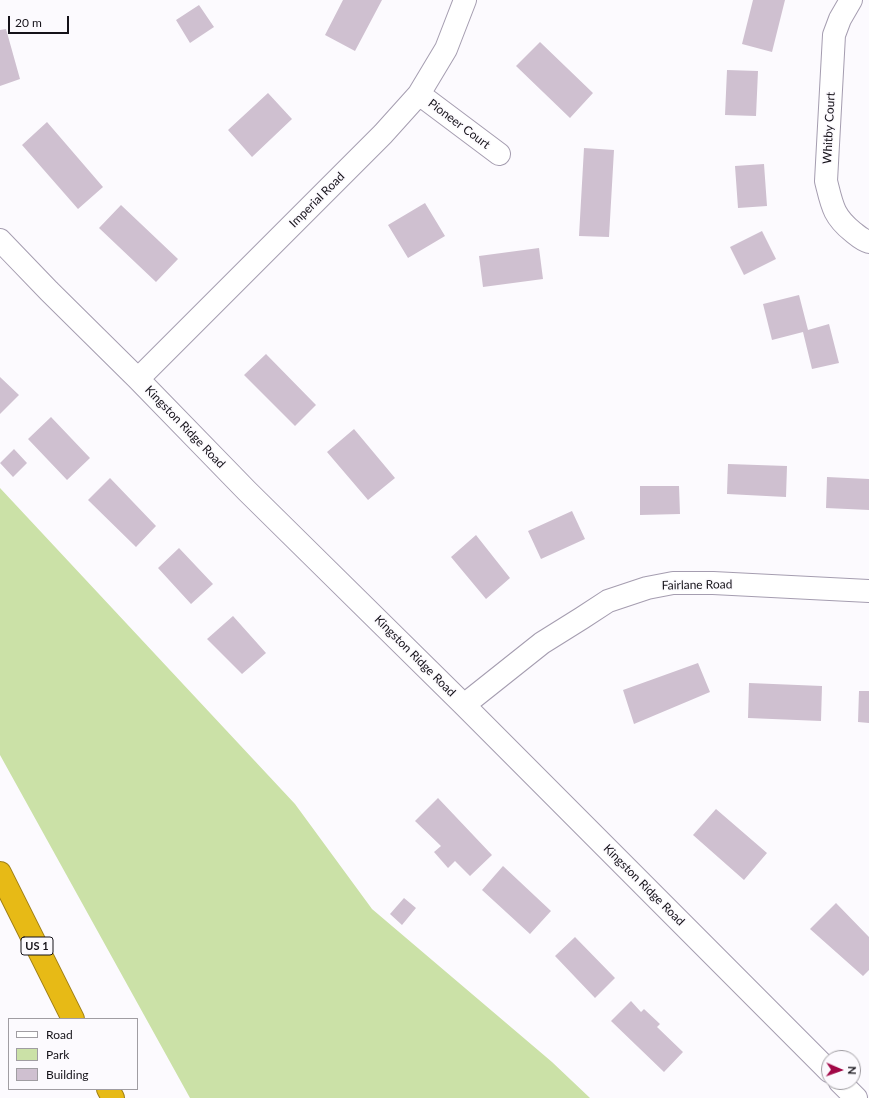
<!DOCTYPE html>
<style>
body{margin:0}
#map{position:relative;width:869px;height:1098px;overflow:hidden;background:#fcfafe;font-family:Lato,sans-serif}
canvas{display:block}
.legend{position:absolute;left:8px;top:1018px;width:130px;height:72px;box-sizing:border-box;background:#fcfafe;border:1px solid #a09da2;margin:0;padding:5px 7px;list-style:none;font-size:12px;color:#151219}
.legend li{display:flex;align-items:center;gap:8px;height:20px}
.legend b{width:20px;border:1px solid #a09da2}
.north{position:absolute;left:821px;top:1050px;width:40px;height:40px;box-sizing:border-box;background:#fcfafe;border:1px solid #a09da2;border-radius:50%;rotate:92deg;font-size:11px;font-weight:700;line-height:16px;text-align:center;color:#151219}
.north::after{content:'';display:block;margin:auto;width:14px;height:18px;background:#a10746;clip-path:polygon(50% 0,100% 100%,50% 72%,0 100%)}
.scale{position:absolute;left:8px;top:16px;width:61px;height:18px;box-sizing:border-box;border:2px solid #151219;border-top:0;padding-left:5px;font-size:12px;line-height:14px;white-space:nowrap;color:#151219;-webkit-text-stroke:3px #fcfafe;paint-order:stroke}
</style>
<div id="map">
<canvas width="869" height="1098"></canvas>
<ul class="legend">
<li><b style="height:5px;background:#fff"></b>Road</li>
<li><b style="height:11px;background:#cbe1a7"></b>Park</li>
<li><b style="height:11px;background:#cfc0d0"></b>Building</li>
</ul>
<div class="north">N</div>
<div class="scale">20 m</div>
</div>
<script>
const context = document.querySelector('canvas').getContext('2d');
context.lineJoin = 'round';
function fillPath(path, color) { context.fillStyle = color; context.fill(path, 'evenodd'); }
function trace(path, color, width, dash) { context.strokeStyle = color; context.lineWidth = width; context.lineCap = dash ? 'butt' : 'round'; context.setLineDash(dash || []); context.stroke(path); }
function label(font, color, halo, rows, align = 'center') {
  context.font = font + ' Lato,sans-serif'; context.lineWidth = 3; context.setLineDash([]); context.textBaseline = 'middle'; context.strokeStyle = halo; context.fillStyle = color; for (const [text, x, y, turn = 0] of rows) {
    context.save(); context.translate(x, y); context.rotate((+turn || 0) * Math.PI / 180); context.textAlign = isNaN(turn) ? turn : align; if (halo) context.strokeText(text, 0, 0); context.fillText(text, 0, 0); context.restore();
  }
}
const green = new Path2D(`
 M 0,488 L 295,804 L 372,909 L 552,1062 L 590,1098 L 190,1098 L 0,755 Z`);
const building = new Path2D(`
 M 343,0 L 382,0 L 355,51 L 325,35 Z
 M 753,0 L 785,0 L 772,52 L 742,44 Z
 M 199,5 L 214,27 L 190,43 L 176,20 Z
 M 6,29 L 20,79 L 0,86 L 0,30 Z
 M 540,42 L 593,93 L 570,118 L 516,66 Z
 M 727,70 L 758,71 L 756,116 L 725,115 Z
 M 268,93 L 292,119 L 252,157 L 228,130 Z
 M 47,122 L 103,187 L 78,209 L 22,145 Z
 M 584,148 L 614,150 L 609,237 L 579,236 Z
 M 764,164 L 767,206 L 738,208 L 735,166 Z
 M 425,203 L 445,236 L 408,258 L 388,225 Z
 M 121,205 L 178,259 L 156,282 L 99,228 Z
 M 762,231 L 776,259 L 744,275 L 730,247 Z
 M 539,248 L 543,279 L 483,287 L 479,256 Z
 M 799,295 L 808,330 L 829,324 L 839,363 L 812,369 L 803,332 L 772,340 L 763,304 Z
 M 266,354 L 316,405 L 295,426 L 244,375 Z
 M 0,377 L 19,395 L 0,414 Z
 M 51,417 L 90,458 L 67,480 L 28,439 Z
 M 354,429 L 395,478 L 368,500 L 327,452 Z
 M 14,449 L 27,463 L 13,477 L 0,463 Z
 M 728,464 L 787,466 L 786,497 L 727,494 Z
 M 827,477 L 869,479 L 869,510 L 826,508 Z
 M 110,478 L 156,526 L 136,547 L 88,500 Z
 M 640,486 L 679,486 L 680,514 L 640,515 Z
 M 572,511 L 585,539 L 541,559 L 528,531 Z
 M 476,535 L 510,578 L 486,599 L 451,557 Z
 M 179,548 L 213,584 L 191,604 L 158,568 Z
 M 233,616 L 266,653 L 242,674 L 207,639 Z
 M 698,663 L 710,692 L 634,724 L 623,690 Z
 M 749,683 L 822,686 L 821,721 L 748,718 Z
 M 859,691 L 869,691 L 869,723 L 858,722 Z
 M 438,798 L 492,855 L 470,876 L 455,861 L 448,868 L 434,852 L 441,846 L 415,821 Z
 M 716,809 L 767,853 L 744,880 L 693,835 Z
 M 503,866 L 551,911 L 530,934 L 482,890 Z
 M 404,898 L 416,908 L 402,925 L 390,914 Z
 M 836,903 L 869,937 L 869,970 L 863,976 L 810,929 Z
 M 575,937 L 615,978 L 595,998 L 555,956 Z
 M 631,1001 L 641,1012 L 644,1009 L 660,1024 L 657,1027 L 683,1052 L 664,1072 L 611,1021 Z`);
const minor = new Path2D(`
 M 851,0 L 840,19 L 834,35 L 826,181 C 832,205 833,216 853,232 C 858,236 862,240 869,242
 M 419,94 L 499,154
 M 0,240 L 49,291 L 138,379 L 247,491 L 464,705 L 829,1071
 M 138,379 L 383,134 L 419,94 L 446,49 L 465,0
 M 464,705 L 542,643 L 582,618 L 608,601 L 647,588 L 673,583 L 713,583 L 869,591
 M 840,1082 L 856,1098`);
const highway = new Path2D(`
 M 0,873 L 73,1019
 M 108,1089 L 113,1098`);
const shields = [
 [37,946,32]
];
const shieldNames = [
 ["US 1",37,946]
];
const streetNames = [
 ["Pioneer Court",459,124,37],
 ["Whitby Court",829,128,-87],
 ["Imperial Road",317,200,-45],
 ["Kingston Ridge Road",185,427,46],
 ["Fairlane Road",697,585,-1],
 ["Kingston Ridge Road",415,656,45],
 ["Kingston Ridge Road",644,885,45]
];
fillPath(green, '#cbe1a7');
fillPath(building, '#cfc0d0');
trace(minor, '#a59db0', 24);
trace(highway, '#9e7f17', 24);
trace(minor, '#fff', 22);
trace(highway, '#e7ba16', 22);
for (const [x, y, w] of shields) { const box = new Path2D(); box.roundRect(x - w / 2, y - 9, w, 18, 3); context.fillStyle = '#fcfafe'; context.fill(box); trace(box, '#151219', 1); }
label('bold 11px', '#151219', null, shieldNames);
label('12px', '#151219', '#fcfafe', streetNames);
</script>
